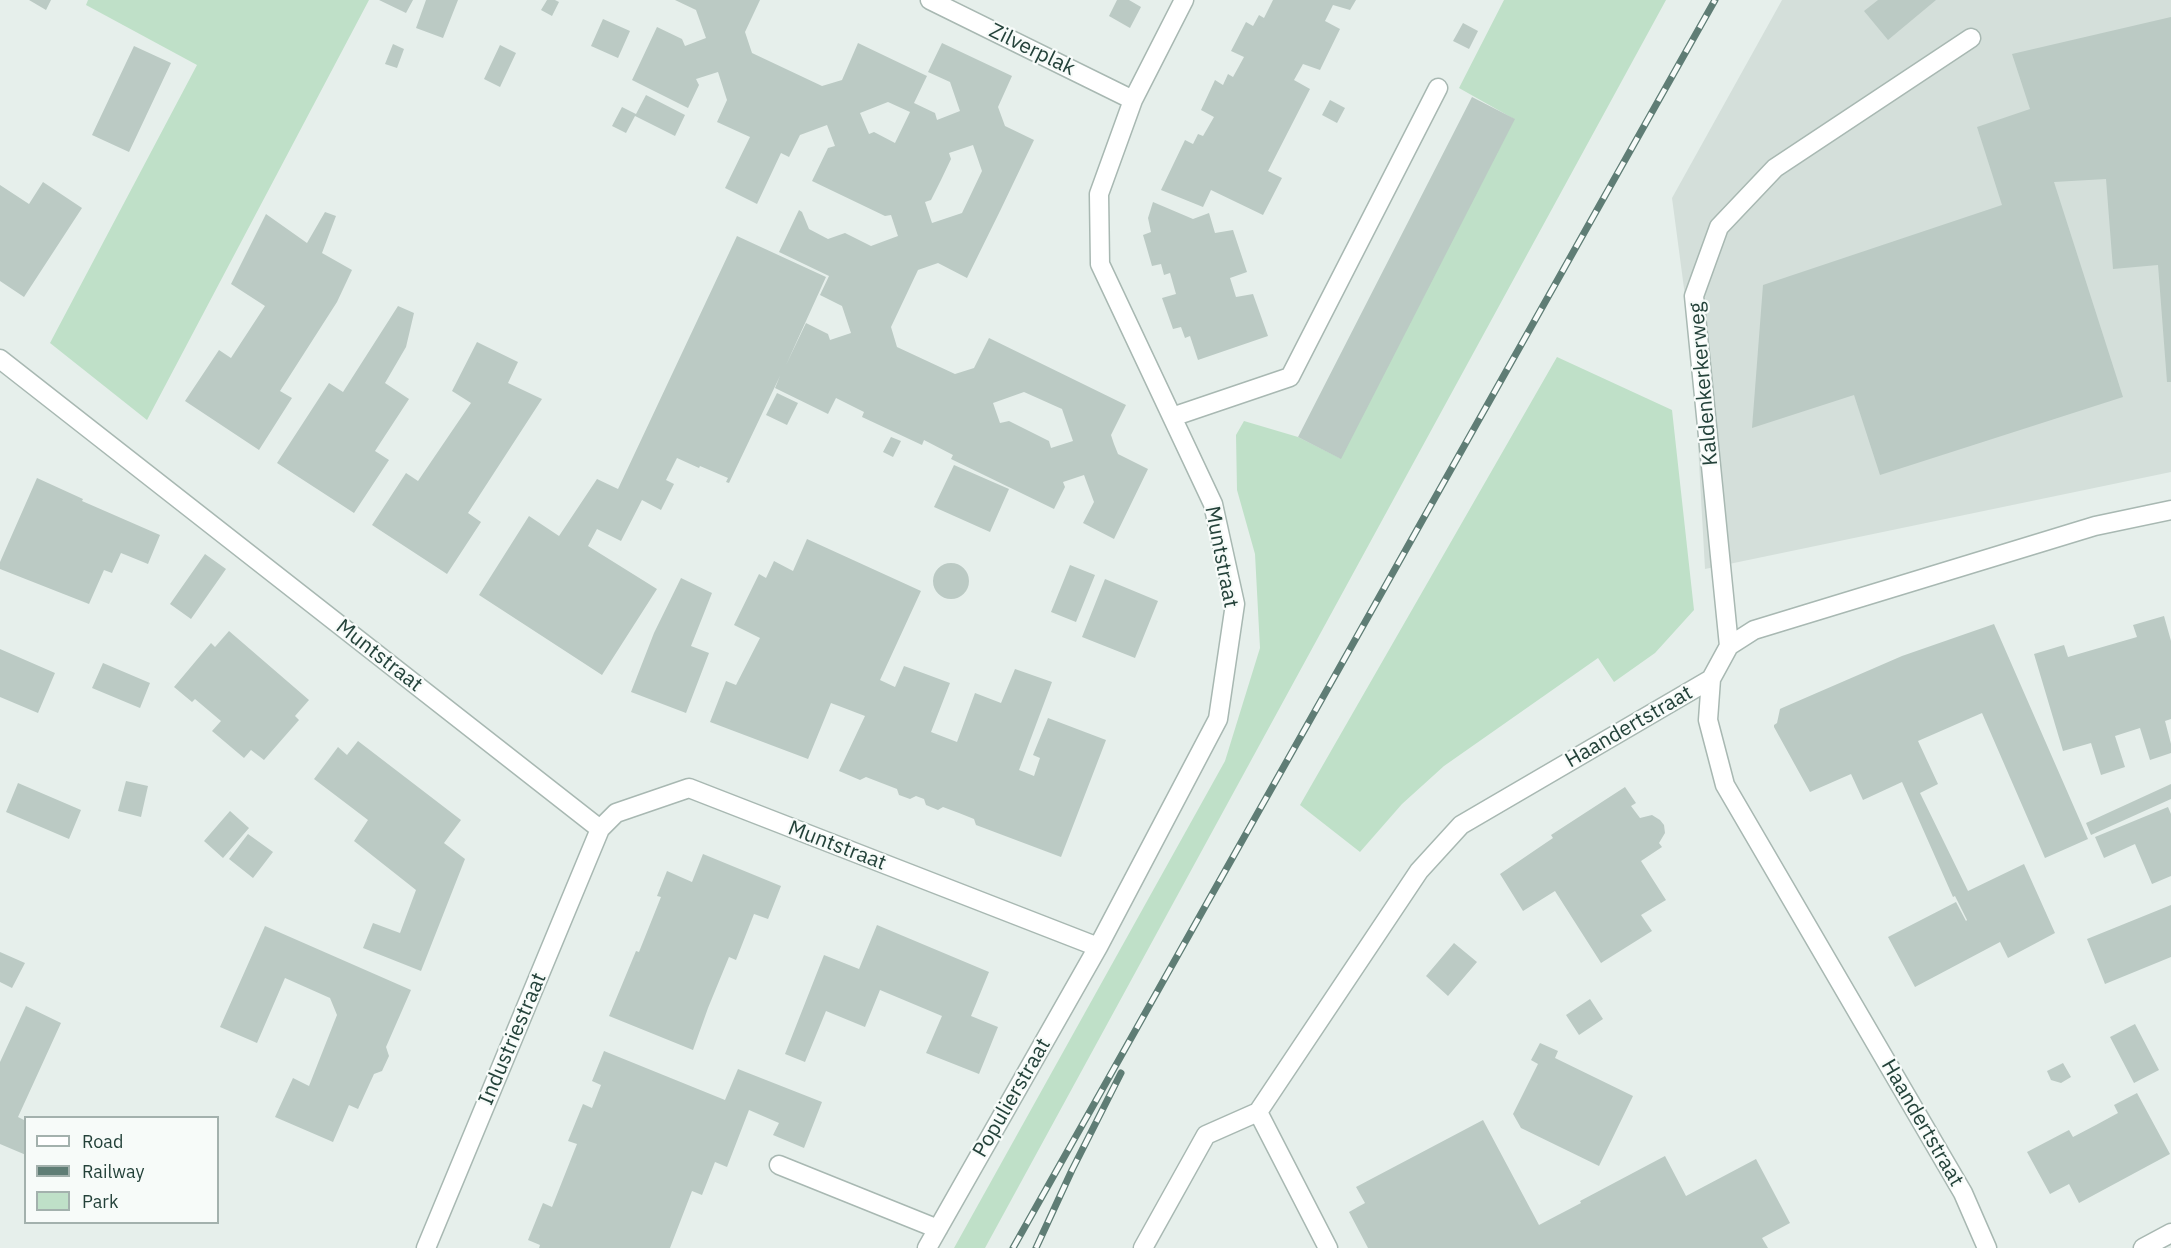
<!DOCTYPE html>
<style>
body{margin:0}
#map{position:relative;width:2171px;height:1248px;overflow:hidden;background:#e6efeb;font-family:"IBM Plex Sans",sans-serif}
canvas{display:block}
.legend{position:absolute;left:24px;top:1116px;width:195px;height:108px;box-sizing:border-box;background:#f7fbf9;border:2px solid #a3b1ad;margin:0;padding:8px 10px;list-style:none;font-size:18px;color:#24423a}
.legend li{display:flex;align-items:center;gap:12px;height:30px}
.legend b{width:30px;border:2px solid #a3b1ad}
</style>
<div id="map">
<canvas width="2171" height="1248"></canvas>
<ul class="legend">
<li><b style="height:8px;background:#fff"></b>Road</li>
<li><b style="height:8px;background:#5f7d75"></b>Railway</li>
<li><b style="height:16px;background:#bfe0c8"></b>Park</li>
</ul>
</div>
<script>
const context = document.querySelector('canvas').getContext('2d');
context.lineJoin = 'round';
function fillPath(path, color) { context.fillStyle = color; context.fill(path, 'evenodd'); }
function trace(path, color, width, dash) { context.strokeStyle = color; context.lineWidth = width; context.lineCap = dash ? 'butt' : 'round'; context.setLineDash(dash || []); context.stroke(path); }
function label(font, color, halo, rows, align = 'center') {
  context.font = font + ' "IBM Plex Sans",sans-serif'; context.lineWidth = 4.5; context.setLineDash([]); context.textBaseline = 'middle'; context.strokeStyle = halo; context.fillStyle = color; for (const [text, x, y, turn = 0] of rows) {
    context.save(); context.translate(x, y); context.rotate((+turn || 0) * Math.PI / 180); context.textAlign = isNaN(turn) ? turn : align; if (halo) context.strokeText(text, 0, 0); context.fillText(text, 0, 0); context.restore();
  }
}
const built = new Path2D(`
 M 1782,0 L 2171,0 L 2171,472 L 1705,569 L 1693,356 L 1672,198 Z`);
const green = new Path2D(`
 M 88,0 L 369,0 L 147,420 L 50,343 L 197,65 L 86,5 Z
 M 1504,0 L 1666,0 L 985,1248 L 954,1248 L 1225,761 L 1260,648 L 1255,554 L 1237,490 L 1236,435 L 1244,421 L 1298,437 L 1340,458 L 1514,119 L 1459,88 Z
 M 1557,357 L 1672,410 L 1694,610 L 1655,653 L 1614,682 L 1598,658 L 1444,766 L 1402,804 L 1360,852 L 1300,805 Z`);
const building = new Path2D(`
 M 29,0 L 51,0 L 46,10 Z
 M 379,0 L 413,0 L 406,13 Z
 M 426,0 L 458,0 L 443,38 L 416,28 Z
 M 547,0 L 555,0 L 559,2 L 552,16 L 541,10 Z
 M 675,0 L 760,0 L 745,32 L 752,53 L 822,86 L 842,80 L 858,43 L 927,76 L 914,103 L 935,113 L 937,120 L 960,111 L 950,82 L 928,72 L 942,43 L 1012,76 L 998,107 L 1005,126 L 1034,140 L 1001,209 L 967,278 L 938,263 L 918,270 L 891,327 L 897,347 L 955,374 L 974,368 L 989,338 L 1126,405 L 1111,435 L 1114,444 L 1118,454 L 1148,469 L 1114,539 L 1083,523 L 1094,502 L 1084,475 L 1063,482 L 1065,487 L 1054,509 L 951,459 L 953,455 L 924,440 L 922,445 L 862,417 L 864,412 L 836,398 L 828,414 L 779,390 L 775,388 L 780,376 L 729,483 L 726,482 L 728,478 L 700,466 L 699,468 L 677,458 L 666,480 L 674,484 L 661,510 L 642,500 L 621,541 L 597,529 L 588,546 L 657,589 L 602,675 L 479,595 L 529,516 L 559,536 L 597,479 L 618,489 L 737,236 L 826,277 L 786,365 L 806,323 L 828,334 L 830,340 L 851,333 L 842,306 L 820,295 L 829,276 L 779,252 L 799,210 L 802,212 L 809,229 L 828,239 L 845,233 L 871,246 L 898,236 L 891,215 L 885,216 L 812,181 L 828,148 L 835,146 L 827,125 L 800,135 L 789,157 L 781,153 L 757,204 L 725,188 L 750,137 L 717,122 L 727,100 L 718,72 L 696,79 L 699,85 L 688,108 L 632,80 L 657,27 L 682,39 L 685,46 L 706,38 L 696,10 ZM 888,102 L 910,112 L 895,143 L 874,132 L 869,134 L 860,113 ZM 973,145 L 982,171 L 962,213 L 932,223 L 925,202 L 931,200 L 941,180 L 951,159 L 949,153 ZM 1024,392 L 1062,409 L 1073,441 L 1051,448 L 1049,441 L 1009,421 L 1000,423 L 993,403 Z
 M 1117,0 L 1129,0 L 1141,7 L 1130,28 L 1109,16 Z
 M 1273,0 L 1356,0 L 1350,10 L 1333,5 L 1325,21 L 1340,29 L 1320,70 L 1303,64 L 1294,80 L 1310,89 L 1268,171 L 1282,178 L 1263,215 L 1211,190 L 1203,207 L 1161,190 L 1185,140 L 1193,144 L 1198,134 L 1203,136 L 1214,117 L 1201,110 L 1215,80 L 1223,85 L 1228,74 L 1233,77 L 1244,57 L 1231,51 L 1246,22 L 1253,26 L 1259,15 L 1264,18 Z
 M 1878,0 L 1936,0 L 1888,40 L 1864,11 Z
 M 2171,17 L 2171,382 L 2167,382 L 2158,265 L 2113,269 L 2106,179 L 2054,182 L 2123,397 L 1880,475 L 1854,395 L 1752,428 L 1763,285 L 2002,205 L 1977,127 L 2030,109 L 2012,54 Z
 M 603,19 L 630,31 L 618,58 L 591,46 Z
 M 1463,23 L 1478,31 L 1469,49 L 1453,41 Z
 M 393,44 L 404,49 L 397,68 L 385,64 Z
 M 500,45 L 516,53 L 500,87 L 484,79 Z
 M 134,46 L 171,63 L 129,152 L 92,135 Z
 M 646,95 L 685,115 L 675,136 L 635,116 L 626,133 L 612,126 L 622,107 L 636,114 Z
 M 1472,97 L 1515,119 L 1341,459 L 1298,437 Z
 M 1330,100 L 1345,108 L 1337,123 L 1322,115 Z
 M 43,182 L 82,208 L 24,297 L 0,281 L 0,185 L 29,204 Z
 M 1153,202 L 1193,219 L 1209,213 L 1215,233 L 1233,230 L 1247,272 L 1230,278 L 1236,297 L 1253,294 L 1268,336 L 1198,360 L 1190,336 L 1185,338 L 1181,327 L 1173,329 L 1162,298 L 1176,294 L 1170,273 L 1164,275 L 1161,264 L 1152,266 L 1143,235 L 1151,232 L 1148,218 Z
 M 325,212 L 336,216 L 322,253 L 352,270 L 337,302 L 280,391 L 292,398 L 259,450 L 185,401 L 219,350 L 231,358 L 265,306 L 231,284 L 266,214 L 307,243 Z
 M 398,306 L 414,313 L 406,347 L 385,383 L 409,399 L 375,451 L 389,460 L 354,513 L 277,463 L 329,383 L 343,392 Z
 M 477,342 L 518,362 L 508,383 L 542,399 L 468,513 L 481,522 L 447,574 L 372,525 L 406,473 L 418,481 L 471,403 L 452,391 Z
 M 777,393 L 798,403 L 787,425 L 766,415 Z
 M 891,437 L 901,441 L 893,457 L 883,452 Z
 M 954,465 L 1009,489 L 990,532 L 934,507 Z
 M 37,478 L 83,499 L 82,501 L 160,535 L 148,564 L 121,553 L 112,573 L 104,570 L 89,604 L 0,569 L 0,562 Z
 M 807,539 L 921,591 L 880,680 L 895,687 L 904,666 L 950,683 L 931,732 L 957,742 L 975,693 L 1001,703 L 1015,669 L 1052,682 L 1019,770 L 1034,776 L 1040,758 L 1033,755 L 1048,718 L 1106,740 L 1061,857 L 976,825 L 974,819 L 959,813 L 943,807 L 938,810 L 926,805 L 924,799 L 916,796 L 910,799 L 899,795 L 897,789 L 866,777 L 860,780 L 839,771 L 865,716 L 831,703 L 808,759 L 710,722 L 726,681 L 736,685 L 760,638 L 734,625 L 759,574 L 766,578 L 774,561 L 793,571 Z
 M 205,554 L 226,569 L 191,619 L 170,604 Z
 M933 581a18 18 0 1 1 36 0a18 18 0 1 1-36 0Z
 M 1070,565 L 1095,575 L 1076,622 L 1051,612 Z
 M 681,578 L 712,593 L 691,646 L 709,653 L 686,713 L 631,692 L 654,633 Z
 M 1105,579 L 1158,601 L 1135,658 L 1082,637 Z
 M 2164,616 L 2171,641 L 2171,719 L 2165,721 L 2171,744 L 2171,753 L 2150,760 L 2140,728 L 2115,736 L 2125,767 L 2101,775 L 2091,743 L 2063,751 L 2034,654 L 2064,645 L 2068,657 L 2137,637 L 2133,625 Z
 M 1994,624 L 2088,839 L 2045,858 L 1982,713 L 1918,741 L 1938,784 L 1920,793 L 1968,891 L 2024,864 L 2055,933 L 2008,958 L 2000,942 L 1915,987 L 1888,937 L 1956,902 L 1966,921 L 1967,920 L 1955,896 L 1953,897 L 1902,782 L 1863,800 L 1851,774 L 1810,792 L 1774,727 L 1774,725 L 1777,723 L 1780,709 L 1782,708 L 1902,656 Z
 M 229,631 L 309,700 L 295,716 L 299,720 L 264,760 L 251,750 L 244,758 L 212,731 L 221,721 L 195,699 L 192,702 L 174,687 L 211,643 L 215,647 Z
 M 0,649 L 55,673 L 38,713 L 0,697 Z
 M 103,663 L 150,683 L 140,708 L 92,688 Z
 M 358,741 L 461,820 L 444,843 L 465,859 L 421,971 L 363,948 L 373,923 L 400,933 L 416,890 L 354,841 L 368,820 L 314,779 L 338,747 L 347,755 Z
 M 126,781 L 148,786 L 141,817 L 118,811 Z
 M 18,783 L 81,810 L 69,839 L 6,812 Z
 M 2171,784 L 2171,799 L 2091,835 L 2086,823 Z
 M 1625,787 L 1636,803 L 1631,806 L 1640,818 L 1652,815 L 1660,820 L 1664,825 L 1665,833 L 1659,843 L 1662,847 L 1641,861 L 1666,900 L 1641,915 L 1652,931 L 1601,963 L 1555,891 L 1523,911 L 1500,874 L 1553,838 L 1551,835 Z
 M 2168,807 L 2171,814 L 2171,876 L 2152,884 L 2135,844 L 2104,858 L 2095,837 Z
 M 230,811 L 249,828 L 223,858 L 204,841 Z
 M 248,834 L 273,852 L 253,878 L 229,859 Z
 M 703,854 L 781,886 L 768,919 L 754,914 L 736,960 L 729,957 L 708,1008 L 693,1050 L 609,1016 L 636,951 L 639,952 L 661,897 L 657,896 L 667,871 L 692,882 Z
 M 2171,905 L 2171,957 L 2105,984 L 2087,939 Z
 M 877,925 L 989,972 L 971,1016 L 998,1027 L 979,1074 L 926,1053 L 942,1016 L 880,990 L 865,1027 L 826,1011 L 805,1062 L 785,1054 L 824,955 L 859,969 Z
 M 265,926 L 411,990 L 386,1047 L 389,1056 L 382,1071 L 374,1074 L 358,1109 L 349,1105 L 333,1142 L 275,1117 L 293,1078 L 309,1086 L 337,1015 L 330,998 L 285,978 L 257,1043 L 220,1027 Z
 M 1454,943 L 1477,962 L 1448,996 L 1426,976 Z
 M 0,952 L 25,963 L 12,988 L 0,982 Z
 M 1590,999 L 1603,1019 L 1579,1035 L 1566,1015 Z
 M 26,1006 L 61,1023 L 18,1117 L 26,1121 L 26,1155 L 0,1144 L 0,1062 Z
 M 2135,1024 L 2159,1070 L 2134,1083 L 2110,1037 Z
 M 1540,1043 L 1558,1051 L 1555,1058 L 1633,1096 L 1599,1166 L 1521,1128 L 1513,1114 L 1538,1064 L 1531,1060 Z
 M 604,1051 L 725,1100 L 738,1069 L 822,1102 L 804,1148 L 773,1135 L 779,1123 L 749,1110 L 727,1167 L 715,1162 L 702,1195 L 692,1191 L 670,1248 L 539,1248 L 540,1245 L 528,1240 L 543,1203 L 552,1207 L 577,1144 L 568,1141 L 583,1104 L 592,1108 L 601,1085 L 592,1081 Z
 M 2063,1063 L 2071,1077 L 2061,1083 L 2051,1080 L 2047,1071 Z
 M 2137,1093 L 2170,1154 L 2079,1203 L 2069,1184 L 2050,1194 L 2027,1152 L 2069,1130 L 2073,1137 L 2096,1125 L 2118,1113 L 2114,1105 Z
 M 1483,1120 L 1539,1225 L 1581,1203 L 1580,1201 L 1665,1156 L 1686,1196 L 1756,1159 L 1790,1223 L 1762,1238 L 1768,1248 L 1368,1248 L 1349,1212 L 1365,1203 L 1356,1187 Z`);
const minor = new Path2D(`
 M 930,0 L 1133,100
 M 0,359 L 600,829 L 616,813 L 689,788 L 1098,947 L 1218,719 L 1235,604 L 1213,504 L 1100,264 L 1099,194 L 1133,100 L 1184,0
 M 1172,417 L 1290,377 L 1438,88
 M 1729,646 L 1694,296 L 1719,227 L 1775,168 L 1971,38
 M 779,1165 L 938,1229
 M 426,1248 L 600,829
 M 927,1248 L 1098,947
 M 1143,1248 L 1206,1135 L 1258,1112
 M 1328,1248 L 1258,1112 L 1419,871 L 1461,825 L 1711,679
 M 1987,1248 L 1963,1193 L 1725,785 L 1708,720 L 1711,679 L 1729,646 L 1754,630 L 2095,526 L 2171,510
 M 2143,1248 L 2171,1233`);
const rail = new Path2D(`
 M 1013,1248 L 1715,0
 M 1036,1248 L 1072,1170 L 1121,1073`);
const streetNames = [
 ["Zilverplak",1032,50,26],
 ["Kaldenkerkerweg",1704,384,-95],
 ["Muntstraat",1221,557,79],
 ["Muntstraat",379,656,38],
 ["Haandertstraat",1629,727,-30],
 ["Muntstraat",837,846,21],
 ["Industriestraat",513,1039,-67],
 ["Populierstraat",1012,1098,-60],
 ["Haandertstraat",1922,1123,60]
];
fillPath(built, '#d4dfda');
fillPath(green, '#bfe0c8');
fillPath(building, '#bbcac4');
trace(minor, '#a8b8b2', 21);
trace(minor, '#fff', 18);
trace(rail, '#5f7d75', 7);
trace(rail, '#f7fbf9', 4.5, [14]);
label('21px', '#24423a', '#f7fbf9', streetNames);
</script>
